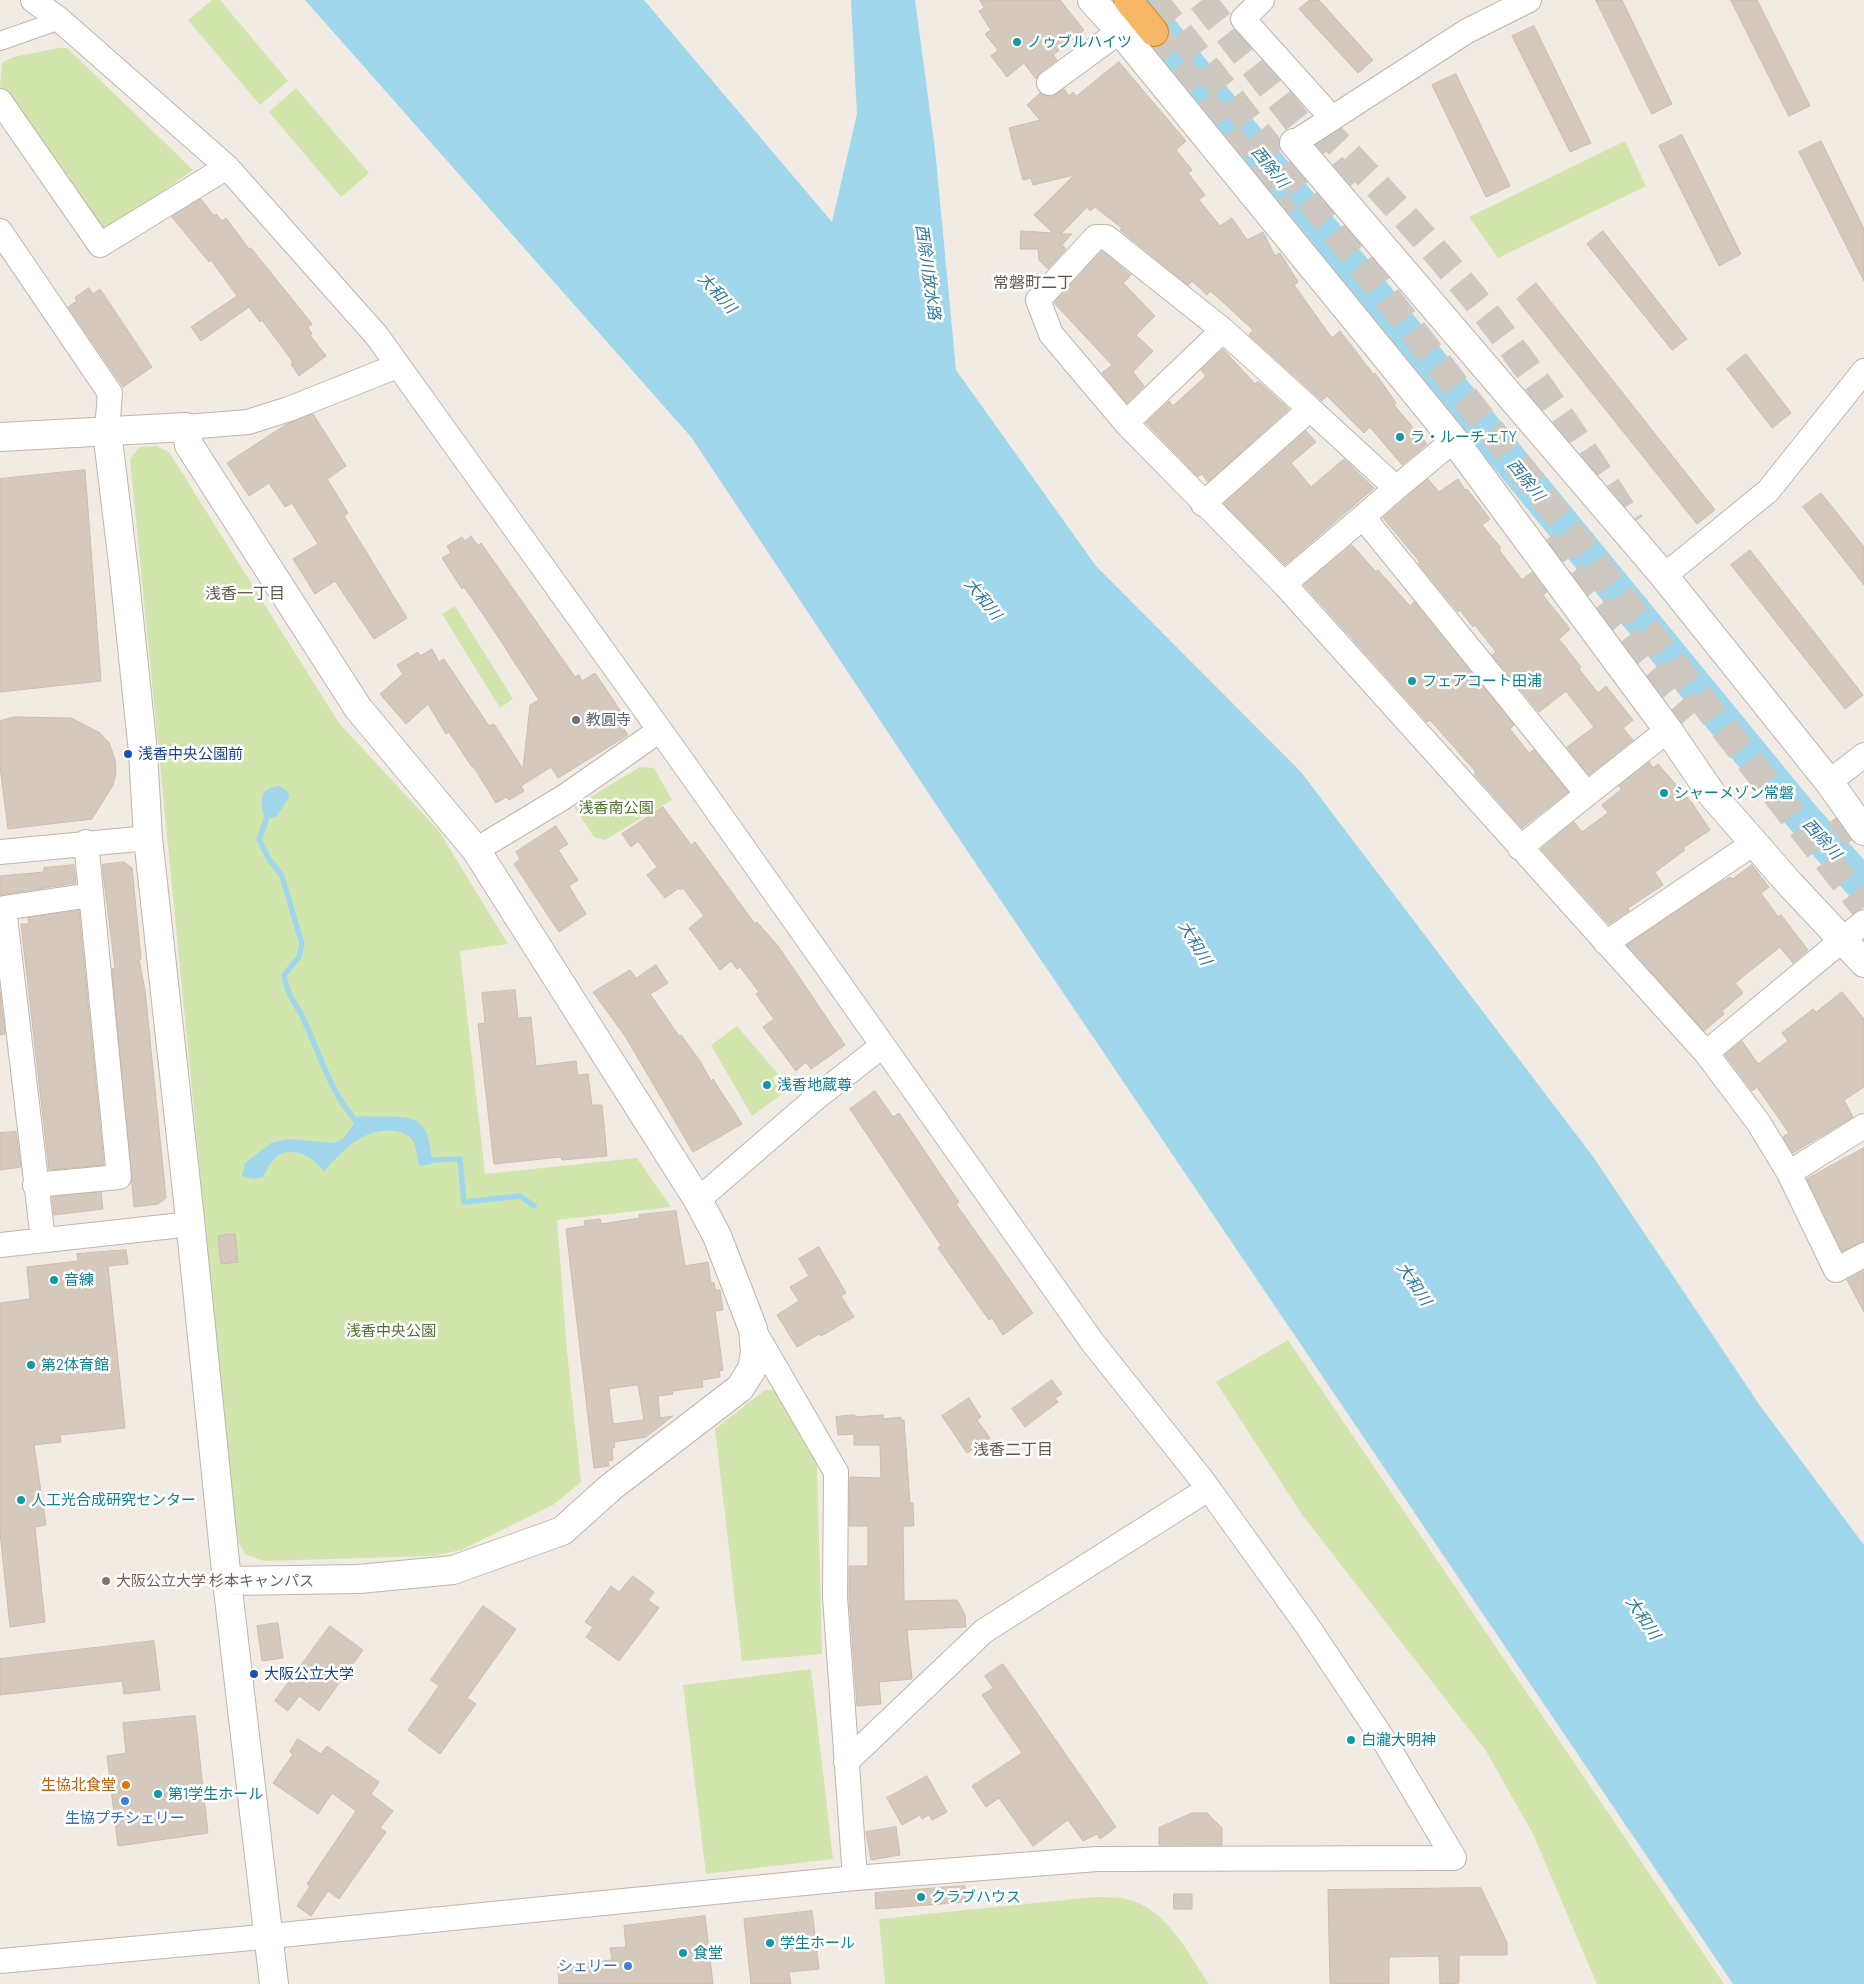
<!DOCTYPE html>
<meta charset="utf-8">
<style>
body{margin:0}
canvas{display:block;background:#f1ebe4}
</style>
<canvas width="1864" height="1984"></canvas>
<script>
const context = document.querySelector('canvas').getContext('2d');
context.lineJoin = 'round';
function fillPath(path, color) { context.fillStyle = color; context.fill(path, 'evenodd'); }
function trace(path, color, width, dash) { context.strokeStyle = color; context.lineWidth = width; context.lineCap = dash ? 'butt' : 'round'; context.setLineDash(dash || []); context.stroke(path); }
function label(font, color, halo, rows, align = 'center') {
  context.font = font + ' Barlow,"Noto Sans JP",sans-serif'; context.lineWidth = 5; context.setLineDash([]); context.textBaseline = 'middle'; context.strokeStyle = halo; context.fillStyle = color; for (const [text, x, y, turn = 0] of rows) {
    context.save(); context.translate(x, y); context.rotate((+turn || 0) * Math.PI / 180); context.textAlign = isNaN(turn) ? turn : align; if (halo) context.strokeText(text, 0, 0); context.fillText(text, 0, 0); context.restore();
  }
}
const green = new Path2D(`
 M 212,0 L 220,0 L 288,81 L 260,105 L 188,20 Z
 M 59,48 L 67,48 L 193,170 L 105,232 L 98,227 L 0,88 L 2,63 L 13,57 Z
 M 296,88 L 369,173 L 341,197 L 269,112 Z
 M 1625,141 L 1646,186 L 1498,258 L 1469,217 Z
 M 156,446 L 169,452 L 339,723 L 439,831 L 508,944 L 460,951 L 485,1174 L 637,1158 L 671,1207 L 557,1220 L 567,1352 L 581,1482 L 553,1505 L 461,1550 L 433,1556 L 264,1561 L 245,1554 L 236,1538 L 130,459 L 139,447 Z
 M 455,606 L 513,699 L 500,708 L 442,614 Z
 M 640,767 L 654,768 L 672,800 L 605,840 L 594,837 L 574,807 Z
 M 737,1026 L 778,1074 L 772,1078 L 785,1092 L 752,1116 L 711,1045 Z
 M 1288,1340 L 1724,1984 L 1597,1984 L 1533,1834 L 1486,1751 L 1303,1516 L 1216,1382 Z
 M 765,1390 L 779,1391 L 817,1461 L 822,1654 L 742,1661 L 715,1429 Z
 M 811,1669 L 833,1859 L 706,1874 L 683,1685 Z
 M 1094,1897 C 1103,1897 1113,1897 1122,1898 C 1165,1905 1187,1952 1209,1984 L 885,1984 L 879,1919 Z`);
const water = new Path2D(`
 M 305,0 L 644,0 L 832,222 L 857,114 L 851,0 L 915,0 L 935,149 L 956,370 L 1096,566 L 1301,772 L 1594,1158 L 1761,1407 L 1864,1545 L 1864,1984 L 1733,1984 L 945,818 L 691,437 Z
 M 280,786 L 288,792 L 289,797 L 277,816 L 270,818 L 264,816 C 260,799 259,788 280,786 Z
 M 359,1116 C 404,1119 430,1105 432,1164 L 419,1166 C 417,1159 417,1149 414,1143 C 411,1136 403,1132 395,1131 C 365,1127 342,1150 324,1172 C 313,1155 286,1141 271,1163 C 268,1166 266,1173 263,1177 L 254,1179 L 242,1176 L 245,1163 L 271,1143 L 288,1139 L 334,1143 L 343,1139 Z`);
const stream = new Path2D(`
 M 267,817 L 259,840 L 269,859 L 282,876 L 302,944 L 299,957 L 284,975 C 286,991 293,1000 301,1014 C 319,1050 328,1089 356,1121
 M 432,1160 L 460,1159 L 464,1202 L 520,1196 L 534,1206`);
const river = new Path2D(`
 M 1138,1 L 1227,115 L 1805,820 L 1864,886`);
const building = new Path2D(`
 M 980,0 L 1060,0 L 1084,30 L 1053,55 L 1057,60 L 1041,72 L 1036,79 L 1024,63 L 1007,77 L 991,56 L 998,50 L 985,34 L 991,30 L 979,11 L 984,8 Z
 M 1310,0 L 1319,0 L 1373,60 L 1358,73 L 1299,9 Z
 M 1596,0 L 1622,0 L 1672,104 L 1652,114 Z
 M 1731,0 L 1757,0 L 1810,106 L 1789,116 Z
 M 1534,26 L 1591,143 L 1570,152 L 1512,36 Z
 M 1119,62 L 1186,141 L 1176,150 L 1192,170 L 1188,173 L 1205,195 L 1199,200 L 1220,226 L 1232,218 L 1247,240 L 1263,232 L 1275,256 L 1280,253 L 1298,282 L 1294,285 L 1332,338 L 1340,331 L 1374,375 L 1375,373 L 1396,403 L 1394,405 L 1427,444 L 1402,465 L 1370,427 L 1364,433 L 1327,396 L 1322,401 L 1249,335 L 1253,330 L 1224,303 L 1210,291 L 1207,295 L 1192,281 L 1188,285 L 1120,230 L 1122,228 L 1095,207 L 1090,211 L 1087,207 L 1061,234 L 1072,234 L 1062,245 L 1066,249 L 1048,269 L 1039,260 L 1038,249 L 1020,249 L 1021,231 L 1053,233 L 1034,215 L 1074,175 L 1033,185 L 1031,178 L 1023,180 L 1009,128 L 1040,120 L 1027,105 L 1040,93 L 1051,97 L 1064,89 L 1069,96 L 1073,92 L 1076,96 Z
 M 1456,74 L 1510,186 L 1486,197 L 1432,85 Z
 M 1682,135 L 1741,254 L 1719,266 L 1659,146 Z
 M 1821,141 L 1864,229 L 1864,281 L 1799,152 Z
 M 201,199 L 214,216 L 216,214 L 222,221 L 226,218 L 249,249 L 251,248 L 312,324 L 308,327 L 312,334 L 310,335 L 326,356 L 299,376 L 291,364 L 293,362 L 262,320 L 260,322 L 249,307 L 201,341 L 191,327 L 237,296 L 211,260 L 209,262 L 172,217 Z
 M 1603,231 L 1687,339 L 1672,350 L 1587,244 Z
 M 1102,251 L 1131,275 L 1123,283 L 1155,316 L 1136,335 L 1153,351 L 1133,372 L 1144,386 L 1127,403 L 1102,373 L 1112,365 L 1054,303 Z
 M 1536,283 L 1715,510 L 1697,524 L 1517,299 Z
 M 89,288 L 93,294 L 100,289 L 152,367 L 123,387 L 68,307 L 77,301 L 75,298 Z
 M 1223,349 L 1255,384 L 1258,381 L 1289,409 L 1208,482 L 1202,474 L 1198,477 L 1146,423 L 1169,401 L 1173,406 L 1206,376 L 1201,370 Z
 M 1746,354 L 1791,413 L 1772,428 L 1727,369 Z
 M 313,414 L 346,466 L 327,479 L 348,513 L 344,516 L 407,618 L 374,639 L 335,581 L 315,594 L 293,559 L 318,544 L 292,503 L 285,507 L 269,483 L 249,496 L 227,463 L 287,424 Z
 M 1306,431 L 1316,442 L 1291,463 L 1311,487 L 1344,459 L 1374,488 L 1285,565 L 1224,504 Z
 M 85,470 L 101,681 L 0,692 L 0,479 Z
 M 1428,479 L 1439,492 L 1458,479 L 1465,490 L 1467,489 L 1490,519 L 1482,525 L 1501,548 L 1499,550 L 1522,580 L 1532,572 L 1547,592 L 1543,595 L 1570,629 L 1559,639 L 1581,667 L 1579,669 L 1598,693 L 1606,686 L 1633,720 L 1623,728 L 1633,740 L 1589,775 L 1567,747 L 1594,727 L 1566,691 L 1539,712 L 1492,655 L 1496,652 L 1475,625 L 1473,627 L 1460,610 L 1458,612 L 1418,563 L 1420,562 L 1383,518 Z
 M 1821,493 L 1864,547 L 1864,585 L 1803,507 Z
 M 471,536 L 478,546 L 481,543 L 575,677 L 579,675 L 582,681 L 595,673 L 624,716 L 618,720 L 628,735 L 558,778 L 551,767 L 521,786 L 524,791 L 509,800 L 506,797 L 496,803 L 473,766 L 472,767 L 449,732 L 446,734 L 428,704 L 406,724 L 380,694 L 403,674 L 397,665 L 418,652 L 420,656 L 432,649 L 439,662 L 444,659 L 489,726 L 494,724 L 523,769 L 530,705 L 539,700 L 487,620 L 464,587 L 462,589 L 442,558 L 451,553 L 447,546 L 462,537 L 465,541 Z
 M 1352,545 L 1376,572 L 1378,570 L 1410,606 L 1414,602 L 1514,725 L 1510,729 L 1529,753 L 1534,750 L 1568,792 L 1522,828 L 1474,774 L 1476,772 L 1430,720 L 1427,722 L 1304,585 Z
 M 1750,550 L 1863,695 L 1845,709 L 1731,565 Z
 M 14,717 L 71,718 L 100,733 L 109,743 L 115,759 L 116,773 L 113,785 L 92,819 L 8,829 L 0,767 L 0,721 Z
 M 1649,762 L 1653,768 L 1658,764 L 1692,803 L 1710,830 L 1683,848 L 1685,850 L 1655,872 L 1663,885 L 1628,908 L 1629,911 L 1609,924 L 1541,849 L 1574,822 L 1582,832 L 1608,813 L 1602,805 L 1622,789 L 1619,786 Z
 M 663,807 L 691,845 L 695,842 L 755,924 L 757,922 L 778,946 L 845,1045 L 811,1069 L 806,1062 L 796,1071 L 763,1027 L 774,1019 L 756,994 L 759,992 L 740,967 L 737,969 L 731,961 L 720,970 L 689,928 L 704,916 L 683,888 L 680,890 L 679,888 L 665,898 L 647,875 L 657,867 L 638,841 L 631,847 L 622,834 Z
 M 556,826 L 568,844 L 558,850 L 578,880 L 569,886 L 586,914 L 559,932 L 514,864 L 520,859 L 516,852 Z
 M 124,862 L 132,868 L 141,959 L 139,960 L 145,990 L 166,1198 L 158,1204 L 134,1207 L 112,969 L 115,968 L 102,865 Z
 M 74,865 L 76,883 L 0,895 L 0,876 L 44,872 L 44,868 Z
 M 1752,865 L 1769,887 L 1761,893 L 1778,917 L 1781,915 L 1808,950 L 1793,963 L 1780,947 L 1735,983 L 1743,993 L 1722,1011 L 1724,1014 L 1704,1031 L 1627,945 L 1713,887 L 1730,877 L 1732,879 Z
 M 79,911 L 104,1165 L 49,1170 L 21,924 L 29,924 L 28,918 Z
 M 656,965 L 668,983 L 650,994 L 679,1036 L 681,1035 L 700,1061 L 711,1081 L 713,1079 L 742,1124 L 693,1152 L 625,1036 L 593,992 L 630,970 L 636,978 Z
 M 515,990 L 518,1018 L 531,1017 L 536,1066 L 576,1061 L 578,1075 L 588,1074 L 592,1105 L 602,1105 L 607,1156 L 562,1160 L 561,1157 L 494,1164 L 478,1024 L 485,1023 L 482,993 Z
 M 0,992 L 5,1034 L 0,1035 Z
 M 1842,992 L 1864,1019 L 1864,1087 L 1844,1100 L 1853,1117 L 1793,1153 L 1783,1137 L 1789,1133 L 1757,1087 L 1752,1091 L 1725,1055 L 1742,1041 L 1758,1064 L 1788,1041 L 1782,1033 L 1813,1009 L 1816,1012 Z
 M 875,1091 L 893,1117 L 899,1113 L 959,1202 L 956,1204 L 1033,1313 L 1003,1335 L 992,1318 L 989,1320 L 938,1248 L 941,1245 L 850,1109 Z
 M 16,1132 L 21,1167 L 0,1170 L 0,1133 Z
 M 1864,1148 L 1864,1241 L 1842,1251 L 1807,1179 Z
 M 101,1192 L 103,1209 L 54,1215 L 52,1197 Z
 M 676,1211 L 685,1266 L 708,1262 L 711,1283 L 714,1283 L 715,1290 L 720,1290 L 723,1310 L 715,1311 L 723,1370 L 719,1371 L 720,1377 L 702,1380 L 703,1387 L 672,1391 L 673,1394 L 658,1396 L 660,1418 L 673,1416 L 646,1437 L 614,1442 L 615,1447 L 612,1448 L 613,1460 L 608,1461 L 609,1466 L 594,1468 L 566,1229 L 585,1226 L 584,1221 L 600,1219 L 601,1224 L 640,1218 L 639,1215 ZM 638,1385 L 644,1420 L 613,1424 L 609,1389 Z
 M 235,1234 L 238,1262 L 221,1264 L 218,1236 Z
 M 819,1247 L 846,1293 L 841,1296 L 854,1317 L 821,1336 L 819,1334 L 797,1347 L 777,1315 L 799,1301 L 790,1287 L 809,1276 L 799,1259 Z
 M 126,1250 L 128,1264 L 108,1266 L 125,1428 L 60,1435 L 61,1442 L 34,1445 L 46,1525 L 35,1527 L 45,1622 L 10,1627 L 0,1532 L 0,1303 L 30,1299 L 27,1267 L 78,1261 L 77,1254 Z
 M 1864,1271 L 1864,1312 L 1847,1280 Z
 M 1052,1380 L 1062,1394 L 1055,1398 L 1058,1402 L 1025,1427 L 1012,1409 Z
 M 969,1398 L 981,1417 L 977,1420 L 990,1438 L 967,1453 L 942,1416 Z
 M 855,1415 L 855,1417 L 883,1415 L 883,1419 L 901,1417 L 901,1420 L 904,1420 L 910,1503 L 913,1503 L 914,1526 L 903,1526 L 904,1601 L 957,1600 L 965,1615 L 966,1627 L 907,1630 L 912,1679 L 879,1682 L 881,1704 L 857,1706 L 849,1597 L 849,1566 L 868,1566 L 868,1526 L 849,1526 L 850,1477 L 881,1478 L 880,1445 L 854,1445 L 854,1434 L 838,1435 L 836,1417 Z
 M 633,1576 L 654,1592 L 648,1600 L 659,1608 L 619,1661 L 586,1637 L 593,1627 L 585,1622 L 611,1586 L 619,1592 Z
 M 483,1606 L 516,1629 L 467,1698 L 476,1704 L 440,1754 L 408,1730 L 439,1686 L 431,1680 Z
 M 278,1623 L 283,1658 L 262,1661 L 257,1626 Z
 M 330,1626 L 363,1650 L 319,1711 L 299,1696 L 288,1711 L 275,1701 Z
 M 154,1641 L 160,1690 L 124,1694 L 122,1681 L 0,1695 L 0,1659 Z
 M 1003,1664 L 1116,1827 L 1100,1839 L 1097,1834 L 1083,1841 L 1068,1820 L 1033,1846 L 999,1798 L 986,1807 L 972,1786 L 1022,1753 L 982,1695 L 993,1688 L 985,1676 Z
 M 195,1716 L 208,1833 L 118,1846 L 107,1756 L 126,1753 L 123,1723 Z
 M 298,1739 L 321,1754 L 327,1746 L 379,1782 L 371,1794 L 393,1811 L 380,1828 L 386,1832 L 339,1899 L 328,1891 L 311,1916 L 297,1906 L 310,1886 L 307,1884 L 356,1811 L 332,1793 L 318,1814 L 273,1783 L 293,1754 L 290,1752 Z
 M 927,1776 L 947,1812 L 932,1820 L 929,1815 L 922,1819 L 920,1815 L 902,1825 L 887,1798 Z
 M 1192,1813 L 1207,1813 L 1222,1828 L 1222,1845 L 1159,1845 L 1159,1828 Z
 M 896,1827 L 900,1855 L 871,1860 L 866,1832 Z
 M 965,1886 L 966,1902 L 876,1909 L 875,1893 Z
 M 1481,1888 L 1507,1942 L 1507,1955 L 1459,1955 L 1459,1983 L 1440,1984 L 1439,1956 L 1389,1957 L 1389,1984 L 1330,1984 L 1328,1890 Z
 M 1174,1894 L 1192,1894 L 1192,1909 L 1174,1909 Z
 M 812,1911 L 819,1969 L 789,1972 L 791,1984 L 751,1984 L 744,1919 Z
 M 705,1916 L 713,1984 L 559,1984 L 558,1966 L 612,1960 L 610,1948 L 626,1947 L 624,1926 Z`);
const motorwayTunnel = new Path2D(`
 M 1154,0 L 1864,907
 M 1202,0 L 1357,198
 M 1154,32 L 1286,216
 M 1320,125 C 1390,198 1460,275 1519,357 C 1559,412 1595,468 1631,524
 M 1544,542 L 1692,715
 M 1839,815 L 1864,848`);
const pedestrian = new Path2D(`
 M 0,41 L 60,20`);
const minor = new Path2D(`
 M 1262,0 L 1243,19 L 1332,118
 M 1049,83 L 1120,31
 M 0,101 L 100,245 L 227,167
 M 1294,143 L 1467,31 L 1529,0
 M 0,231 L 110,393 L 107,431
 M 1223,330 L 1310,409
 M 1126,423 L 1051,334 L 1038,300 L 1096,237 L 1106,237 L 1223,330 L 1126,423 L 1284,584 L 1706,1053 L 1758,1122 L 1789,1173 L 1836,1270 L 1864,1255
 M 186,427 L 248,422 L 289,409 L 397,366
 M 1203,504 L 1310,409 L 1396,488 L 1454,440
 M 1363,517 L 1396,488
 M 1664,576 L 1768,491 L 1864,371
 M 1284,584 L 1363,517 L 1587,794 L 1668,730
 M 1829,782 L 1864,755
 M 1520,848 L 1587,794
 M 476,850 L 564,797 L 660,730
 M 0,852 L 148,838
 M 1606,943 L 1754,843
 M 1706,1053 L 1864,922
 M 1789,1173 L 1864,1126
 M 35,1185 L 119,1177 L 86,842
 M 698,1200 L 817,1097 L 882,1046
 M 43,1240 L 4,908 L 91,895
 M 0,1245 L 191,1224
 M 753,1329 L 836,1472 L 835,1597 L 855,1878
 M 846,1762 L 984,1631 L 1208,1489
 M 0,1961 L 251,1938 L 855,1878 L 1097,1859 L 1454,1858 L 1385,1742 L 1306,1624 L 1203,1481 L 1093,1343 L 677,754 L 377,336 L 227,167 L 60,20 L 33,0`);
const tertiary = new Path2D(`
 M 1092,0 L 1120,31 L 1454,440 L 1668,730 L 1713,796 L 1789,883 L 1864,963
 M 1294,143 L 1664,576 L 1829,782 L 1864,831
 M 107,431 L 125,580 L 143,752 L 148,838 L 189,1210 L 227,1581 L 274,1984
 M 0,437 L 186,427 L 189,445 L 358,708 L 476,850 L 698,1200 L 717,1236 L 753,1329 L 755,1352 L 752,1369 L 740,1388 L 611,1487 L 562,1531 L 453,1570 L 359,1579 L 227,1581`);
const motorway = new Path2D(`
 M 1128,0 L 1154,32`);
const markers = [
 [1017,42,5,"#0f9aa8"],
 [1400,437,5,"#0f9aa8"],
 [1412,681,5,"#0f9aa8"],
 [576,720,5,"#6b7280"],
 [128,754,5,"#1a4fb4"],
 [1664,793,5,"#0f9aa8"],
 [767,1085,5,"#0f9aa8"],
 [54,1280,5,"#0f9aa8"],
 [31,1365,5,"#0f9aa8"],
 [21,1500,5,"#0f9aa8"],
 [106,1581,5,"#8d6e63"],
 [254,1674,5,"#1a4fb4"],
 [1351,1740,5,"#0f9aa8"],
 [126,1785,5,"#e8710a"],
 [158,1794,5,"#0f9aa8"],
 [125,1801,5,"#3f7fe0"],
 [921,1897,5,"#0f9aa8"],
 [770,1943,5,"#0f9aa8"],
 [683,1953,5,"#0f9aa8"],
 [628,1966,5,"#3f7fe0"]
];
const cultureNames = [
 ["ノゥブルハイツ",1027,42],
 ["ラ・ルーチェTY",1410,437],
 ["フェアコート田浦",1422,681],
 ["シャーメゾン常磐",1674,793],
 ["浅香地蔵尊",777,1085],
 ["音練",64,1280],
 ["第2体育館",41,1365],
 ["人工光合成研究センター",31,1500],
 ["白瀧大明神",1361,1740],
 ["第1学生ホール",168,1794],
 ["クラブハウス",931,1897],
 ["学生ホール",780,1943],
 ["食堂",693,1953]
];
const worshipNames = [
 ["教圓寺",586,720]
];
const transitNames = [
 ["浅香中央公園前",138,754],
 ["大阪公立大学",264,1674]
];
const parkNames = [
 ["浅香南公園",616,808],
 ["浅香中央公園",391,1331]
];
const educationNames = [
 ["大阪公立大学 杉本キャンパス",116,1581]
];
const foodNames = [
 ["生協北食堂",116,1785]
];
const shopNames = [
 ["生協プチシェリー",125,1818],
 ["シェリー",618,1966,"right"]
];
const waterNames = [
 ["西除川",1270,167,51],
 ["西除川放水路",928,272,82],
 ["大和川",717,293,48],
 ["西除川",1526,480,51],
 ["大和川",983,599,51],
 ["西除川",1822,839,48],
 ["大和川",1195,943,59],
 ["大和川",1414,1284,56],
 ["大和川",1643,1618,56]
];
const neighbourhoodNames = [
 ["常磐町二丁",1033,283],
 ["浅香一丁目",245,594],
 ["浅香二丁目",1013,1450]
];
fillPath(green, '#d2e5ad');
fillPath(water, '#a1d7ed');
trace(stream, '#a1d7ed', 5.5);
trace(river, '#a1d7ed', 35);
fillPath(building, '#d5c8bc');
trace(building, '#cdbcad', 1);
trace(motorwayTunnel, '#cec8c1', 28, [28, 14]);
trace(pedestrian, '#bfb5aa', 20);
trace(minor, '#bfb5aa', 26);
trace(tertiary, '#bfb5aa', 30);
trace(motorway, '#d78938', 30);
trace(pedestrian, '#fff', 18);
trace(minor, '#fff', 24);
trace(tertiary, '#fff', 28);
trace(motorway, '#f8b667', 28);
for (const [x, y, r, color] of markers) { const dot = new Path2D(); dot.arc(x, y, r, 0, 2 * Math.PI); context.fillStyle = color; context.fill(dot); trace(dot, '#fff', 2); }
label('15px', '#0d838f', '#fff', cultureNames, 'left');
label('15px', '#5b616d', '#fff', worshipNames, 'left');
label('15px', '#164399', '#fff', transitNames, 'left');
label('15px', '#4e722a', '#fff', parkNames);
label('15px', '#785e54', '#fff', educationNames, 'left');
label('15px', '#c56008', '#fff', foodNames, 'right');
label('15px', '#366cbe', '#fff', shopNames);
label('italic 16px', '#2f7a9b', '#fff', waterNames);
label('16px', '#65584c', '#fff', neighbourhoodNames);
</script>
